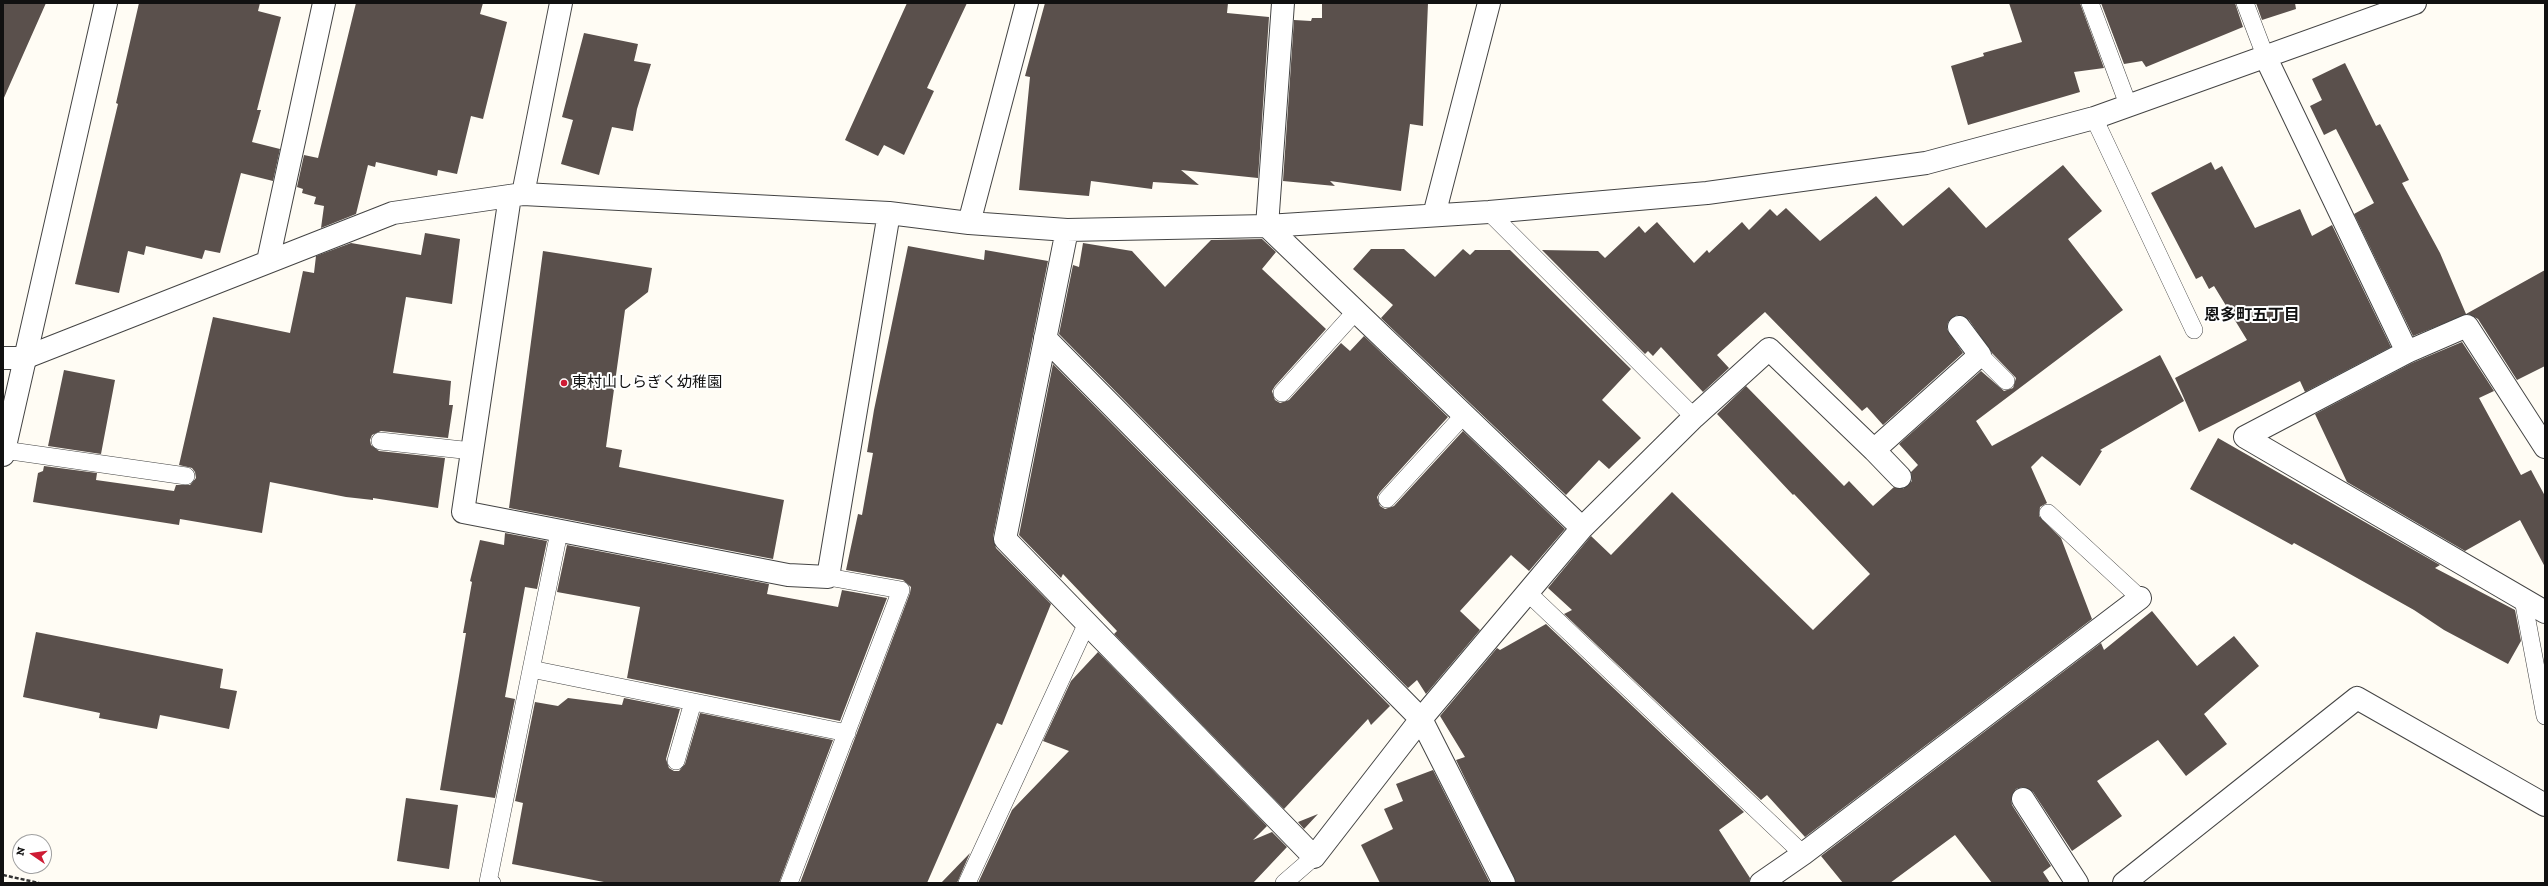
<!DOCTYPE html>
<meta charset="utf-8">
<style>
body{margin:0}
#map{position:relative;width:2548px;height:886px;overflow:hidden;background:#fffcf4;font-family:"Zilla Slab",serif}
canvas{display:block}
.frame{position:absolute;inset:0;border:4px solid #111;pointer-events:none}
.north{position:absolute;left:12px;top:834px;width:40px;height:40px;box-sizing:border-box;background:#fff;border:1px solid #a0a0a0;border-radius:50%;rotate:283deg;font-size:11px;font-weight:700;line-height:16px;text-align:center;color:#111}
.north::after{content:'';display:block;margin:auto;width:14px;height:18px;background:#ce1b34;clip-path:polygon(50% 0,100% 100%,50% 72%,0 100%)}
</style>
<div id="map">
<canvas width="2548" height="886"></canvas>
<div class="frame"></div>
<div class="north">N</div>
</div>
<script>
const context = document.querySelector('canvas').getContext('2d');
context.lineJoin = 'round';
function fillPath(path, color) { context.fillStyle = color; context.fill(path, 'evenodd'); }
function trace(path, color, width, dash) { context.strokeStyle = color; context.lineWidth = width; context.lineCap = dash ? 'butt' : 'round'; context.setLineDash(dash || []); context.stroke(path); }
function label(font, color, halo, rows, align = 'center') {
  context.font = font + ' "Zilla Slab","Noto Sans JP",serif'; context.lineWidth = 4; context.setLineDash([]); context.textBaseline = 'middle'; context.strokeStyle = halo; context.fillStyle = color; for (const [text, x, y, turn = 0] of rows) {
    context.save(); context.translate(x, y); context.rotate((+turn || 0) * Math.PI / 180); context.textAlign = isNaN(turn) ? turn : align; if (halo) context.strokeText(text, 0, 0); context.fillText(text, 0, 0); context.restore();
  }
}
const building = new Path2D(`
 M 3,3 L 46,3 L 3,100 Z
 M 139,3 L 260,3 L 258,11 L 281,17 L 257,110 L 261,110 L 252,142 L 280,149 L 273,181 L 241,173 L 220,253 L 205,250 L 202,259 L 146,246 L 144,255 L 128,251 L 119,293 L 75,284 L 118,104 L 116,103 Z
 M 356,3 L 483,3 L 480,14 L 507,22 L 483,119 L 471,116 L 457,174 L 438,170 L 437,176 L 376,162 L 375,167 L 368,165 L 356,214 L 321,228 L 324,206 L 314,204 L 316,197 L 302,193 L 303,189 L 297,187 L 304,155 L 318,158 Z
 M 907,3 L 967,3 L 927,88 L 934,91 L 904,155 L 884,145 L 878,156 L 845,140 Z
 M 1045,3 L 1228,3 L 1227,13 L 1269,17 L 1258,178 L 1181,170 L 1199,185 L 1153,182 L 1152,189 L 1091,181 L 1089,196 L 1019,190 L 1030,77 L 1025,76 Z
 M 1322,3 L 1428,3 L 1423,126 L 1410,124 L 1401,191 L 1330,181 L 1335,186 L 1283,181 L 1294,20 L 1311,21 L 1312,18 L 1322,18 Z
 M 2009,3 L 2080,3 L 2104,68 L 2074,72 L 2080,92 L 1968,125 L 1951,66 L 1984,56 L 1983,53 L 2022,42 Z
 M 2101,3 L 2235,3 L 2243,27 L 2146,67 L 2142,61 L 2124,64 Z
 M 2256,3 L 2295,3 L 2296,9 L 2262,20 Z
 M 584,33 L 638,44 L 634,61 L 651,64 L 637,109 L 633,131 L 612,127 L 599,175 L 561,164 L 573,120 L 562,117 Z
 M 2345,63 L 2376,126 L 2380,124 L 2409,180 L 2402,183 L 2440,253 L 2466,314 L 2545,270 L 2545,366 L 2517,380 L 2478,319 L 2468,314 L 2413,336 L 2354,214 L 2374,203 L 2336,129 L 2324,135 L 2310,106 L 2322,100 L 2312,79 Z
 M 2211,162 L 2215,170 L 2222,166 L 2255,228 L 2300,209 L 2312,236 L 2332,225 L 2391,347 L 2305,392 L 2300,381 L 2199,432 L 2175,378 L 2247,340 L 2214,286 L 2209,289 L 2202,276 L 2196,279 L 2151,193 Z
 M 2063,165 L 2102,211 L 2068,239 L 2123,310 L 1976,421 L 1992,446 L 2160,355 L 2184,401 L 2100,450 L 2102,451 L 2080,486 L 2042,456 L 2031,467 L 2047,503 L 2040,507 L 2039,516 L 2061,538 L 2092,619 L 1805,837 L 1767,795 L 1761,800 L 1564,614 L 1572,610 L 1548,588 L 1591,536 L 1611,555 L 1672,492 L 1813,630 L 1870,574 L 1794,494 L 1793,495 L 1717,414 L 1746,386 L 1844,486 L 1849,481 L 1873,506 L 1894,487 L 1903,489 L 1912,481 L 1911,472 L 1918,465 L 1899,444 L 1981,371 L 2004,391 L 2013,388 L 2016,378 L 1992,353 L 1969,320 L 1957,315 L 1948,322 L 1947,329 L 1963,353 L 1883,425 L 1867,407 L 1862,411 L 1765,312 L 1717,355 L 1729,368 L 1703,392 L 1661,347 L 1653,356 L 1648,351 L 1645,354 L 1542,250 L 1598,251 L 1605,258 L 1639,226 L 1645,233 L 1657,222 L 1694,263 L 1707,250 L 1709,253 L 1742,222 L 1749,230 L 1770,209 L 1777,216 L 1786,208 L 1820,241 L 1876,196 L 1903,226 L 1949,187 L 1986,228 Z
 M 425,233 L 460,239 L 452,304 L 406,297 L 393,373 L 451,381 L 449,405 L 453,405 L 448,438 L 381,431 L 372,435 L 370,440 L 371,445 L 379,451 L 445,458 L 438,508 L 373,498 L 373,500 L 346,497 L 270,482 L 262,533 L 180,519 L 179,525 L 33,502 L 38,473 L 43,471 L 44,466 L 97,473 L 96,480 L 174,491 L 176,485 L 190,485 L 196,478 L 195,472 L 192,468 L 179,465 L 213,317 L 290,333 L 303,271 L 314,273 L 316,256 L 351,243 L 421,255 Z
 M 1262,239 L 1276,252 L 1262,269 L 1326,329 L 1275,386 L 1272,391 L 1275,400 L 1280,403 L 1289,400 L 1341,343 L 1350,351 L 1364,336 L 1448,417 L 1380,492 L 1377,497 L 1380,506 L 1385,509 L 1394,506 L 1463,431 L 1565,529 L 1529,571 L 1511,555 L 1460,611 L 1480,630 L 1426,694 L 1417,680 L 1408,688 L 1059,334 L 1073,265 L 1079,267 L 1083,243 L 1132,251 L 1165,287 L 1211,240 Z
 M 908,246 L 984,260 L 985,250 L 1048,261 L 993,537 L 996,548 L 1051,604 L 1002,725 L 997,723 L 927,883 L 800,883 L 910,593 L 911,587 L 903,580 L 846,570 L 858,514 L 862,515 L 873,453 L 867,452 L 874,410 Z
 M 1371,249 L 1404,249 L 1435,277 L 1463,249 L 1470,255 L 1475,250 L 1510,250 L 1631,369 L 1602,400 L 1641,438 L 1609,469 L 1599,460 L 1566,495 L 1381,318 L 1393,305 L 1353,269 Z
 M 543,251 L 652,268 L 648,292 L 625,310 L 606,447 L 622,450 L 619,467 L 784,500 L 773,559 L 509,508 Z
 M 2462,342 L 2494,391 L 2479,398 L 2521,475 L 2531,470 L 2545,496 L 2545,567 L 2520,520 L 2465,551 L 2347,482 L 2315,414 L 2412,363 Z
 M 1053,364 L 1390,706 L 1371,725 L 1368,719 L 1284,809 L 1114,634 L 1117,631 L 1063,574 L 1061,578 L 1019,535 Z
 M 64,370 L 115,380 L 101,454 L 48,446 Z
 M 2218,438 L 2440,565 L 2435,568 L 2515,610 L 2521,641 L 2508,664 L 2444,630 L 2414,610 L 2325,560 L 2294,543 L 2292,545 L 2190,489 Z
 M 505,533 L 547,541 L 537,589 L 525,587 L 505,697 L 515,699 L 495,798 L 440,790 L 460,670 L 466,633 L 463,633 L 472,582 L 470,581 L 480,540 L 504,545 Z
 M 567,545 L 769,584 L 767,594 L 838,607 L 842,590 L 887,598 L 840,721 L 627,678 L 640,607 L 557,592 Z
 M 2152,611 L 2197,666 L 2234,636 L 2259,666 L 2204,714 L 2227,744 L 2186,776 L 2158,740 L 2097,781 L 2122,816 L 2072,851 L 2033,792 L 2023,787 L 2016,789 L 2011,799 L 2012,805 L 2051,866 L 2043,872 L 2050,883 L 1992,883 L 1955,835 L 1890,883 L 1843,883 L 1821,856 L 2101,643 L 2104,650 Z
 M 1546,624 L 1744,812 L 1719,830 L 1750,878 L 1749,883 L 1516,883 L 1456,760 L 1465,757 L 1440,716 L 1497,648 L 1500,650 Z
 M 36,632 L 223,669 L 220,688 L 237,691 L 229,729 L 160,715 L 157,729 L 99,718 L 100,713 L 23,697 Z
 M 1098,652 L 1267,826 L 1253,840 L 1272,832 L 1287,847 L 1253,883 L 978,883 L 1012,810 L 1069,751 L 1043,741 L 1071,681 Z
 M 568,698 L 622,705 L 624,698 L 680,709 L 666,759 L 669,768 L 674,771 L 679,771 L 685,764 L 700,713 L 833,740 L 779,883 L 609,883 L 512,864 L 523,803 L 515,801 L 535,702 L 558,706 Z
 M 1433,770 L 1490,883 L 1380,883 L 1361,845 L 1393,829 L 1384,809 L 1403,801 L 1396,784 Z
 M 406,798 L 458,805 L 449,869 L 397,861 Z
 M 1318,814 L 1304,829 L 1298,822 Z
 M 970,853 L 957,883 L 941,883 Z`);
const path = new Path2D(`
 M 3,875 L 39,883`);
const service = new Path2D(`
 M 2090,3 L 2129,107
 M 2245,3 L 2266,58
 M 2094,118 L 2194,330
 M 1489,212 L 1694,417
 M 1980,355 L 2006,381
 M 1282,393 L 1356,311
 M 380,441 L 472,451
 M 4,450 L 186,476
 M 1387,499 L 1463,416
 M 2048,513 L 2140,598
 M 1527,592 L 1803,854
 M 2523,599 L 2545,716
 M 531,669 L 847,733
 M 676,761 L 693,702
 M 492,883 L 488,882 L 559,532
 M 789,883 L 901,590 L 828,577
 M 967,883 L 1087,623
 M 1284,883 L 1314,857`);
const minor = new Path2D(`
 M 1283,3 L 1267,226 L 1582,528
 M 2266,58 L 2407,352
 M 523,194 L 561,3
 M 510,196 L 463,512 L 788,575 L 828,577 L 889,213
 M 1434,215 L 1489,3
 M 969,223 L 1027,3
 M 1067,230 L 1005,539 L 1314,857 L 1421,719 L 1582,528 L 1694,417 L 1769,349 L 1874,450 L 1980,355 L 1959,327
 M 268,261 L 324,3
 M 1045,338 L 1421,719 L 1504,883
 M 3,358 L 24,358 L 393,213 L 523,194 L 889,213 L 969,223 L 1067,230 L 1267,226 L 1489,212 L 1707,193 L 1926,163 L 2094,118 L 2415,3
 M 2545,447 L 2467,326 L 2407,352 L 2245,437 L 2545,612
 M 1874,450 L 1900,477
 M 2023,799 L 2077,883
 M 1761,883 L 1803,854 L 2140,598
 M 2124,883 L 2357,698 L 2545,805`);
const tertiary = new Path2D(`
 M 3,455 L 106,3`);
const markers = [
 [564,383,4,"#ce1b34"]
];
const poiNames = [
 ["東村山しらぎく幼稚園",572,383]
];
const neighbourhoodNames = [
 ["恩多町五丁目",2252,315]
];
fillPath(building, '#5a504c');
trace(service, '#444', 18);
trace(minor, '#444', 24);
trace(tertiary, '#444', 24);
trace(path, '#333', 2.5, [4, 2]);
trace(service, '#fff', 17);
trace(minor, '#fff', 22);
trace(tertiary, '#fff', 22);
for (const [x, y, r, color] of markers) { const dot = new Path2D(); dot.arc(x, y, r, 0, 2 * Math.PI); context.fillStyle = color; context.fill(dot); trace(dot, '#fff', 1.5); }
label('15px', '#111', '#fff', poiNames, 'left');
label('bold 16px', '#111', '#fff', neighbourhoodNames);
</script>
